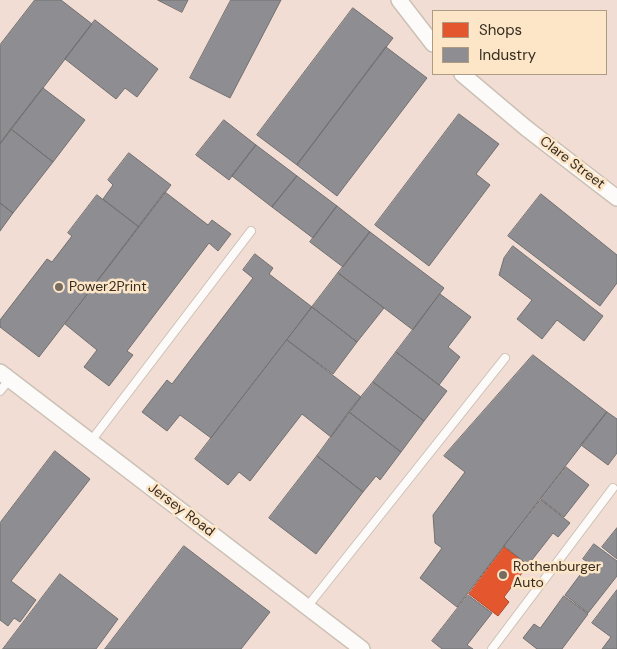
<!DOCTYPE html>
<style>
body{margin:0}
#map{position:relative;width:617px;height:649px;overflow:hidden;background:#f0e4d4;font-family:"DM Sans",sans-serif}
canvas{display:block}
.legend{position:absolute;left:432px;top:10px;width:175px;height:65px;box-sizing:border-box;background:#fde5c7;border:1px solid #ad9b84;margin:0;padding:6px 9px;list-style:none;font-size:15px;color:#352c20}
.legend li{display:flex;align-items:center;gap:10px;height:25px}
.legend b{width:25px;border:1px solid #ad9b84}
</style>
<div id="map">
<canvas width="617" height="649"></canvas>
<ul class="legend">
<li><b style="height:14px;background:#e4572e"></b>Shops</li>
<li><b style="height:14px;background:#8d8d92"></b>Industry</li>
</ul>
</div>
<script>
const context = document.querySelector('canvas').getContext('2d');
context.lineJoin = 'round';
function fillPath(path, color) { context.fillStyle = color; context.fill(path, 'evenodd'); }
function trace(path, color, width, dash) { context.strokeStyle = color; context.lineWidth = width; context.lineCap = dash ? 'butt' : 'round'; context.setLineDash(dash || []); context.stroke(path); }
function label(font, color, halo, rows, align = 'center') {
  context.font = font + ' "DM Sans",sans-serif'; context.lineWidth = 5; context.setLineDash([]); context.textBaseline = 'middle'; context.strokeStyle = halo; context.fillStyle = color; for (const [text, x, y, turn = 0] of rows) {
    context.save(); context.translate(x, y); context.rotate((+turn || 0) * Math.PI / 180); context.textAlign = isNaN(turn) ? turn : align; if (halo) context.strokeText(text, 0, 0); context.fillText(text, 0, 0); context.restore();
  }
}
const industrial = new Path2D(`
 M 0,0 L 617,0 L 617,649 L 0,649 ZM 433,11 L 606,11 L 606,74 L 433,74 Z`);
const shops = new Path2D(`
 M 504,547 L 528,565 L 504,597 L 509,602 L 498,616 L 469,594 Z`);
const industry = new Path2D(`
 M 35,0 L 61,0 L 92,24 L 0,144 L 0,45 Z
 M 158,0 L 188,0 L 182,12 Z
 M 231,0 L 281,0 L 230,98 L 190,78 Z
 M 353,8 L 393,38 L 297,165 L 257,135 Z
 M 95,20 L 158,69 L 137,97 L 125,88 L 116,99 L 65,59 Z
 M 386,47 L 427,78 L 337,196 L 297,165 Z
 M 43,88 L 85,120 L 53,162 L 11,129 Z
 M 459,114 L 499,144 L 476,174 L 490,185 L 429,266 L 375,225 Z
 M 224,120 L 256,145 L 229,180 L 196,155 Z
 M 11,129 L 53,162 L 13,213 L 0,203 L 0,144 Z
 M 256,145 L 297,176 L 272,207 L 232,176 Z
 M 129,153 L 171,185 L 139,227 L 103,199 L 113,185 L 108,180 Z
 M 297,176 L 337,206 L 313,238 L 272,207 Z
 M 165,192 L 208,225 L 212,220 L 231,234 L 218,251 L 209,243 L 127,351 L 133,355 L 109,386 L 84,367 L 97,350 L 65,324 Z
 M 541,194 L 617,255 L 617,283 L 600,306 L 508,236 Z
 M 97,195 L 139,227 L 39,357 L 0,327 L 0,320 L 47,259 L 52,262 L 72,236 L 68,233 Z
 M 0,203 L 13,213 L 0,231 Z
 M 337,206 L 370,232 L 343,267 L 310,242 Z
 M 370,232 L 444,288 L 413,330 L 338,273 Z
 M 513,246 L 603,316 L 584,341 L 557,320 L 542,339 L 517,319 L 532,300 L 499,275 L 504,258 Z
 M 255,254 L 273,268 L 269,274 L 312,307 L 211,438 L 180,415 L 167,431 L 142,412 L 167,380 L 172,384 L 253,278 L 243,270 Z
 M 338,273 L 384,308 L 357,342 L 312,307 Z
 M 440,294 L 471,317 L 448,347 L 460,357 L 439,385 L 396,352 Z
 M 312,307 L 357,342 L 333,374 L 287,340 Z
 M 287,340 L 361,397 L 331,437 L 302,414 L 250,481 L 239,472 L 228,485 L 195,459 Z
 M 396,352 L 447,391 L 424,421 L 373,382 Z
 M 533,355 L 607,412 L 457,607 L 420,578 L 442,548 L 435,543 L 433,515 L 465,472 L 444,456 Z
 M 373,382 L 424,421 L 401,452 L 349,412 Z
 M 349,412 L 401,452 L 380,480 L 376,476 L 363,492 L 317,456 Z
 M 607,412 L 617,419 L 617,453 L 608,465 L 581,445 Z
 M 55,451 L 90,479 L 11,581 L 36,600 L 20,622 L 14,618 L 8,626 L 0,620 L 0,523 Z
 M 317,456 L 363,492 L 316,554 L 269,518 Z
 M 566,467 L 589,485 L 564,517 L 541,499 Z
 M 541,500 L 570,523 L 558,537 L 553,533 L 528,565 L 504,546 Z
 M 617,528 L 617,559 L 602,547 Z
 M 594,544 L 617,561 L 617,576 L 588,613 L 565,595 L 589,563 L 583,559 Z
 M 184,546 L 270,612 L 241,649 L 105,649 Z
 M 60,574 L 118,619 L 96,649 L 3,649 Z
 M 617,590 L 617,649 L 602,649 L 611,637 L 592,623 Z
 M 468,595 L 492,613 L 467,645 L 473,649 L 442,649 L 432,641 Z
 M 564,596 L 588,614 L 562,649 L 537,649 L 523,638 L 534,624 L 540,628 Z`);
const lane = new Path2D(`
 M 0,391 L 10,379
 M 91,441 L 251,231
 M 307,607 L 505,358
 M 492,649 L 613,488`);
const street = new Path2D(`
 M 399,0 L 433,44
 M 462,74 L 526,128 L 617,198
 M 0,372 L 362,649`);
const markers = [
 [59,287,5,"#766c5f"],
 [503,575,5,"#766c5f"]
];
const streetNames = [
 ["Clare Street",572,163,37],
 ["Jersey Road",181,510,37]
];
const poiNames = [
 ["Power2Print",69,287],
 ["Rothenburger",513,567],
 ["Auto",513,583]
];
fillPath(industrial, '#f2ddd5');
fillPath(shops, '#e4572e');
trace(shops, '#b04a2a', 1);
fillPath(industry, '#8d8d92');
trace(industry, '#737070', 1);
trace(lane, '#cbc1b5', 10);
trace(street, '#cbc1b5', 18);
trace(lane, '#fdfbf9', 8);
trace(street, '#fdfbf9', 15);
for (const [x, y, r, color] of markers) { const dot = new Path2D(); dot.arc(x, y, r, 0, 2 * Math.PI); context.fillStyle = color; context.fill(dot); trace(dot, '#fde5c7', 2); }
label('14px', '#352c20', '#fde5c7', streetNames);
label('14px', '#352c20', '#fde5c7', poiNames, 'left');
</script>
